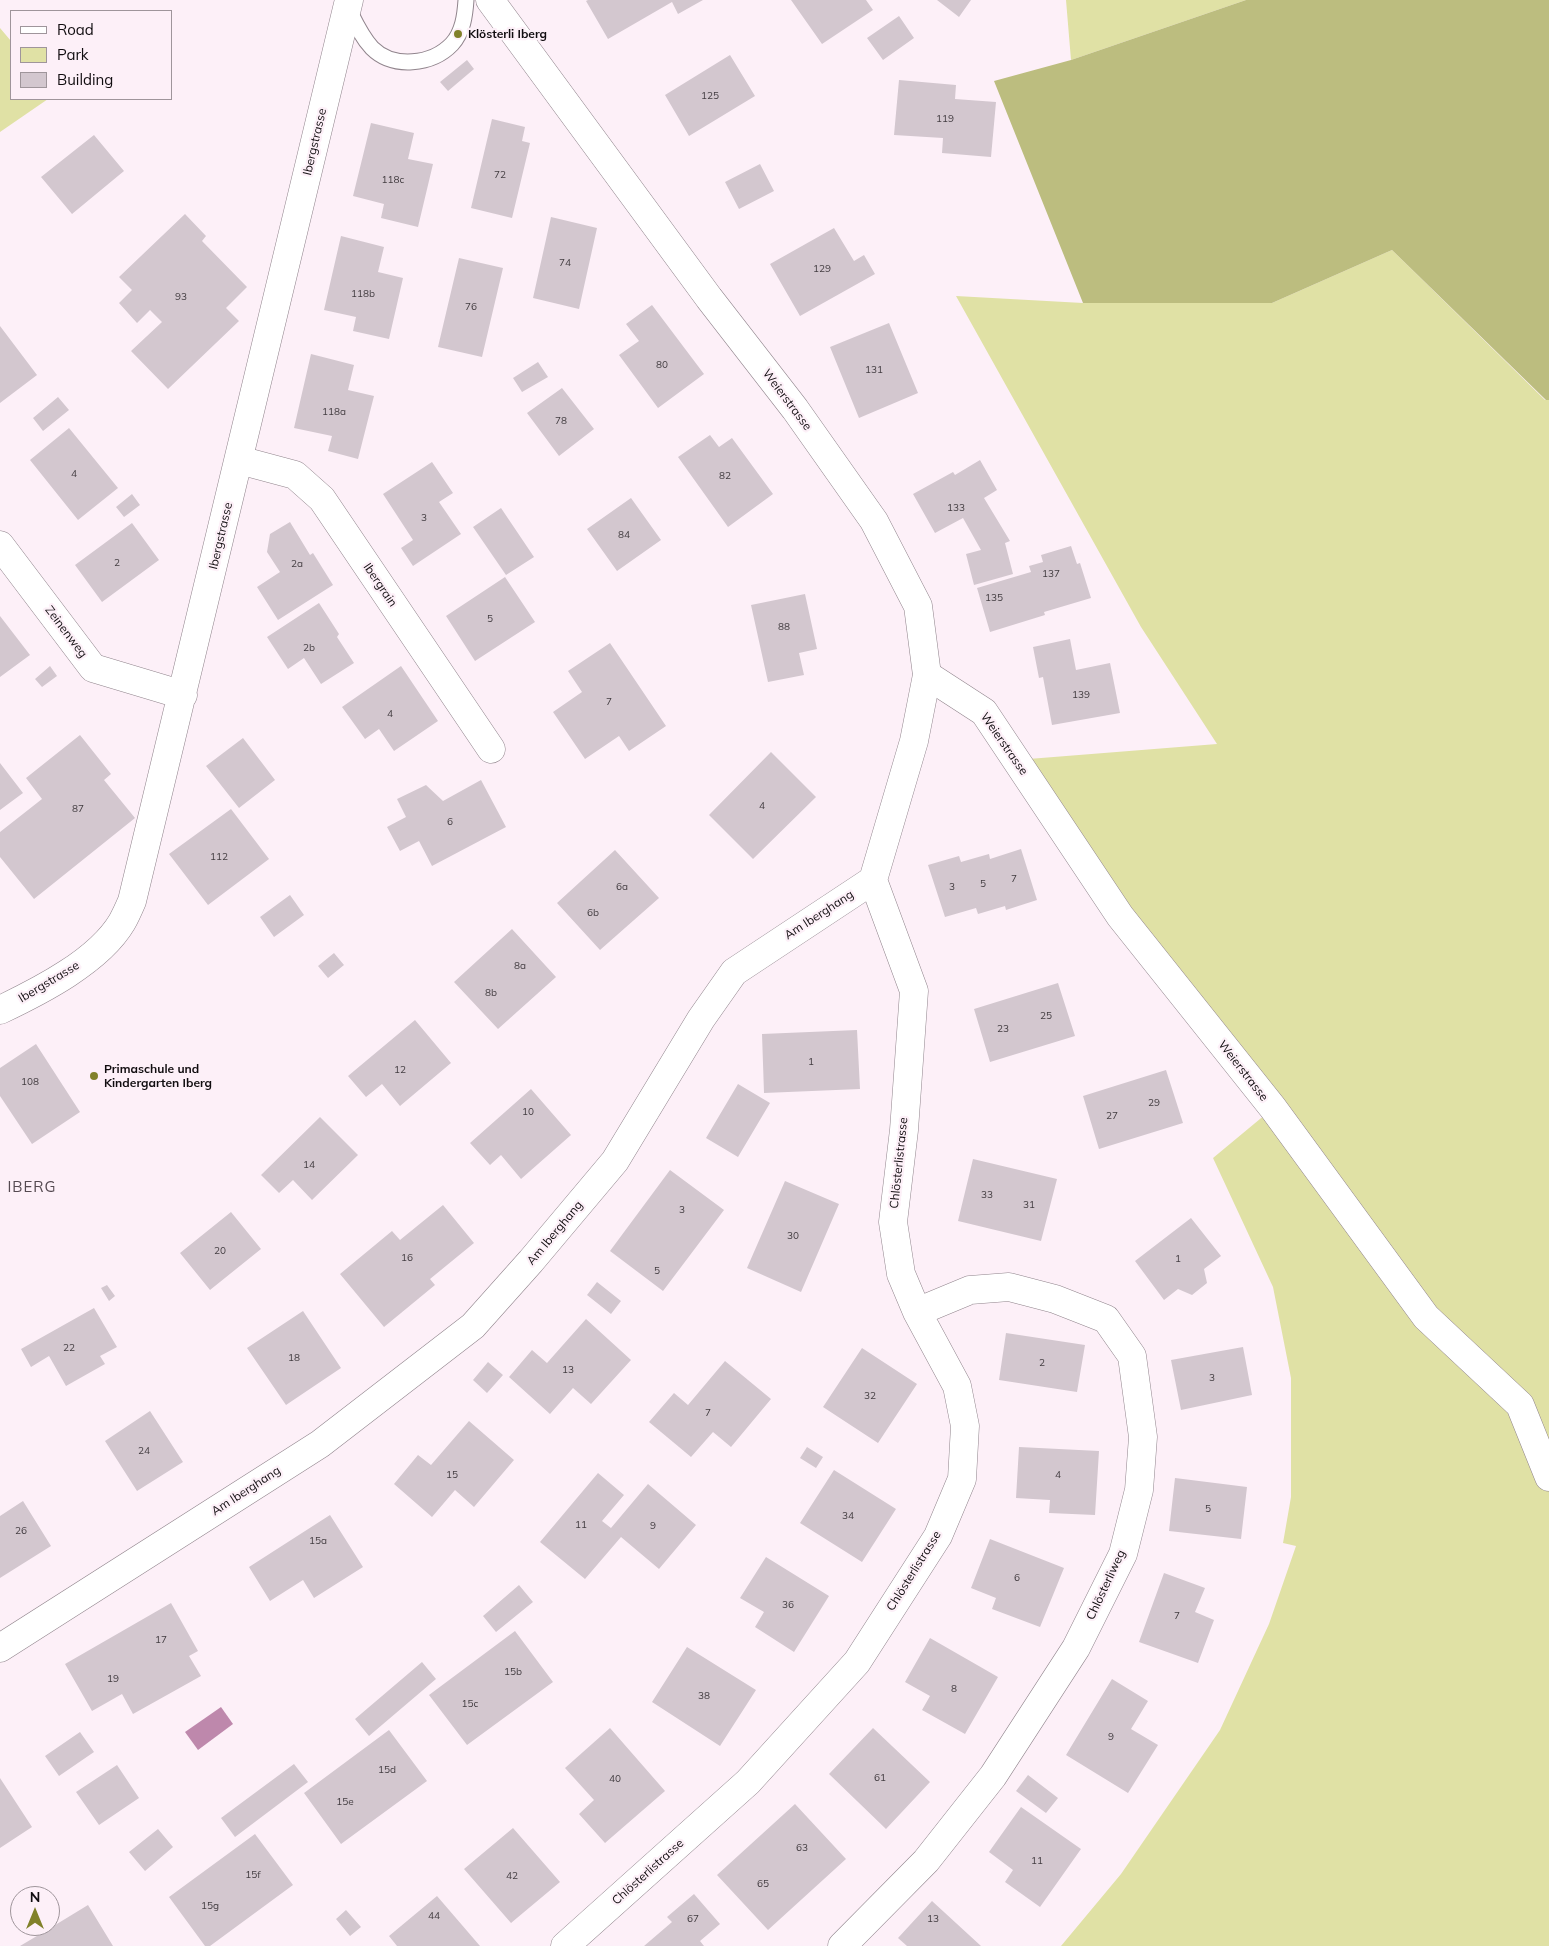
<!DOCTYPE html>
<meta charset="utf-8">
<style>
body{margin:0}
#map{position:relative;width:1549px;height:1946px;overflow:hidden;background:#fdf0f8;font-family:Mulish,sans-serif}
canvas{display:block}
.legend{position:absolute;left:10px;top:10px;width:162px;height:90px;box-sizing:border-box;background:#fdf0f8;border:1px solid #9f959b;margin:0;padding:6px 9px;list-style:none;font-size:15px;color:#110d10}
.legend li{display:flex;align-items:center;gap:10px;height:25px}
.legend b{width:25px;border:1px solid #9f959b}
.north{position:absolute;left:10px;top:1886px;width:50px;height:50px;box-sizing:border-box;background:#fdf0f8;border:1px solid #9f959b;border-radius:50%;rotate:0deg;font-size:14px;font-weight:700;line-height:20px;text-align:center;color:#110d10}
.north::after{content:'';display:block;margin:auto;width:18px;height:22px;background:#81812a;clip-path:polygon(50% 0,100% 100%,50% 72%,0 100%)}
</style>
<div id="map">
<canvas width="1549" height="1946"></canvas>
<ul class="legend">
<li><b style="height:6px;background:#fff"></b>Road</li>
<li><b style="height:14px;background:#e0e1a5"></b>Park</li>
<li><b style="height:14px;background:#d3c7cf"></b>Building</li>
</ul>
<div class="north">N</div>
</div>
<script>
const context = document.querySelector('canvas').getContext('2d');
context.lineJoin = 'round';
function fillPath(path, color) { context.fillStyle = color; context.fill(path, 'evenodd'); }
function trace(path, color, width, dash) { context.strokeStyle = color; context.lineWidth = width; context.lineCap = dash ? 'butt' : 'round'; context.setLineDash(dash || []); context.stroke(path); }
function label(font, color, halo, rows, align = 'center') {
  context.font = font + ' Mulish,sans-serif'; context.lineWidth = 4.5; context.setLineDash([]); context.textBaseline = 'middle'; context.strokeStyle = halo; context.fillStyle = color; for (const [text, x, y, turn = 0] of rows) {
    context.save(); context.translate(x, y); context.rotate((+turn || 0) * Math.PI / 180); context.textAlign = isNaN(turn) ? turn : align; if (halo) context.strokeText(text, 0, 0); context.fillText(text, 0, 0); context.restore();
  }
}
const green = new Path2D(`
 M 1066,0 L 1246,0 L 1071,60 Z
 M 0,28 L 11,41 L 11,99 L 48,99 L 0,132 Z
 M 1392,250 L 1545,400 L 1549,400 L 1549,1946 L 1061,1946 L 1121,1874 L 1220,1730 L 1269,1624 L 1296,1546 L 1283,1543 L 1291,1497 L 1291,1378 L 1273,1287 L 1213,1158 L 1272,1109 L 1016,760 L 1217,744 L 1141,627 L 956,296 L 1083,303 L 1272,303 Z`);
const forest = new Path2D(`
 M 1246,0 L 1549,0 L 1549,400 L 1546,400 L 1392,250 L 1272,303 L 1083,303 L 994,81 L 1071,60 Z`);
const water = new Path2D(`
 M 221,1707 L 233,1724 L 198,1750 L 185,1732 Z`);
const building = new Path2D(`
 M 588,0 L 703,0 L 678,14 L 672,2 L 608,39 L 586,1 Z
 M 791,0 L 866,0 L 873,10 L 822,44 Z
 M 937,0 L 971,0 L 959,17 Z
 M 899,16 L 914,38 L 883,60 L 867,38 Z
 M 730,55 L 755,96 L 689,136 L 665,95 Z
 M 467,60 L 474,69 L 448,91 L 440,82 Z
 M 899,80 L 956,85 L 955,99 L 996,102 L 991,157 L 942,153 L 943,138 L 894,135 Z
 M 492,119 L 525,127 L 522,141 L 530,143 L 512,218 L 471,208 Z
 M 371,123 L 414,133 L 408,159 L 433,164 L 418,227 L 381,218 L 384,204 L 353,196 Z
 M 94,135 L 124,171 L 72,214 L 41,177 Z
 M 760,164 L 774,191 L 739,209 L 725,182 Z
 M 185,214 L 206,236 L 202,241 L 247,287 L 226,308 L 239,321 L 168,389 L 131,351 L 162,322 L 150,310 L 137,323 L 119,303 L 132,290 L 119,277 Z
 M 551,217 L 597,228 L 579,309 L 533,298 Z
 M 834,228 L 854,261 L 864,255 L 875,274 L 800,316 L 770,264 Z
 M 341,236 L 384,247 L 378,272 L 403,278 L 389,339 L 353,331 L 356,317 L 324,310 Z
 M 459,258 L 503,268 L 482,357 L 438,347 Z
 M 652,305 L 704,374 L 658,408 L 619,355 L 639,341 L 626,324 Z
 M 889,323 L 918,393 L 859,418 L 830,347 Z
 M 0,326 L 37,375 L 0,403 Z
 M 311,354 L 354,365 L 348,390 L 374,396 L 358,459 L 328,451 L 332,436 L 294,428 Z
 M 538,362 L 548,377 L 522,392 L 513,378 Z
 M 562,388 L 594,429 L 559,456 L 527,413 Z
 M 58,397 L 69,410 L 43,431 L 33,418 Z
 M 69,428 L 118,488 L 78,520 L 30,460 Z
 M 710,435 L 719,447 L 732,438 L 773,494 L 728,527 L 678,457 Z
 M 980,460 L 997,490 L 984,498 L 1010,541 L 1005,543 L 1013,574 L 974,585 L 966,554 L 981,550 L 963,518 L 935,533 L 913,494 L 953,472 L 955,475 Z
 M 432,462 L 453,493 L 439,502 L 461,534 L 413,566 L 401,548 L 413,540 L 383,494 Z
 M 132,494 L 140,505 L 124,517 L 116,507 Z
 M 631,498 L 661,540 L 617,571 L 587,529 Z
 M 501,508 L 534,557 L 506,575 L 473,527 Z
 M 290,522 L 310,555 L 313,553 L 333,585 L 278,620 L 257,587 L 280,572 L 267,552 L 270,534 Z
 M 132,523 L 159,560 L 102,602 L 75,565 Z
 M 1071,546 L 1077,564 L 1080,563 L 1091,598 L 1044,612 L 1045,615 L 990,632 L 977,588 L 1031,572 L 1029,566 L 1043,562 L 1041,555 Z
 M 505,577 L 535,622 L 475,661 L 446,616 Z
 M 805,594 L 817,649 L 799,653 L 804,675 L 768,682 L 751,605 Z
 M 319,603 L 339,634 L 337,637 L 354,663 L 321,684 L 304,658 L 288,669 L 267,637 Z
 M 0,616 L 30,655 L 0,677 Z
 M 1070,639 L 1076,670 L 1110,663 L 1120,713 L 1052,725 L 1043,677 L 1039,678 L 1033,647 Z
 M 610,643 L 666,726 L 629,751 L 619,736 L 585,759 L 553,712 L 582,692 L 568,671 Z
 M 50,666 L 57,676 L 42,687 L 35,679 Z
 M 401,666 L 438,721 L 394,751 L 379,729 L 365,739 L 342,707 Z
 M 80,735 L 111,774 L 104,780 L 135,818 L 34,899 L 0,857 L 0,832 L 42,799 L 26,778 Z
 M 243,738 L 275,780 L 239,808 L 206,766 Z
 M 771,752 L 816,797 L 753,859 L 709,815 Z
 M 0,763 L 23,793 L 0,810 Z
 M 481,780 L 506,827 L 432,866 L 419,841 L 400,851 L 387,827 L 406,817 L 397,799 L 426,785 L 443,801 Z
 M 231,809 L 269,859 L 208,905 L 169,854 Z
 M 1021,849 L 1037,900 L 1006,910 L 1005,906 L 978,914 L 976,908 L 945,917 L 928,865 L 959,856 L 961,862 L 989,854 L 990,859 Z
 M 615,850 L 659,898 L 600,950 L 557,903 Z
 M 290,895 L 304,915 L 274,937 L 260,917 Z
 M 512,929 L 556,977 L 498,1029 L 454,982 Z
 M 334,953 L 344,965 L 328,978 L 318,966 Z
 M 1058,983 L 1075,1036 L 990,1062 L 974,1009 Z
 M 415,1020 L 451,1063 L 400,1106 L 382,1084 L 366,1097 L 348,1076 Z
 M 857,1030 L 860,1089 L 764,1093 L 762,1034 Z
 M 36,1044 L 80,1112 L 32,1144 L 0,1096 L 0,1068 Z
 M 1166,1070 L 1183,1123 L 1099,1149 L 1083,1096 Z
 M 738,1084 L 770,1103 L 738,1157 L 706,1138 Z
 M 531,1089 L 571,1135 L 521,1179 L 501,1155 L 490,1165 L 470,1143 Z
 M 320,1117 L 358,1155 L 312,1200 L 293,1180 L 279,1193 L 261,1175 Z
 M 973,1159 L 1057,1179 L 1041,1241 L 958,1221 Z
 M 670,1170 L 724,1210 L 663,1291 L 610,1251 Z
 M 785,1181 L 839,1204 L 801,1292 L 747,1268 Z
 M 443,1205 L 474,1243 L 430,1279 L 435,1285 L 384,1327 L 340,1274 L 392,1231 L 400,1240 Z
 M 231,1212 L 261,1249 L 210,1290 L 180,1253 Z
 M 1191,1218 L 1221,1256 L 1204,1269 L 1207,1283 L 1192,1295 L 1178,1289 L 1164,1300 L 1135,1261 Z
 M 597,1282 L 621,1301 L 611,1314 L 587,1295 Z
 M 107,1285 L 115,1296 L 109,1301 L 101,1288 Z
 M 94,1308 L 117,1347 L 100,1356 L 105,1364 L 66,1386 L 49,1356 L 31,1367 L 21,1349 Z
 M 303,1311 L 341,1368 L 286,1405 L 247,1348 Z
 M 586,1319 L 631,1360 L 591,1404 L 573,1388 L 550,1414 L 509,1377 L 532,1350 L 547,1363 Z
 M 1006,1333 L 1085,1345 L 1077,1392 L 999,1380 Z
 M 1243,1347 L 1252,1395 L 1181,1410 L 1171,1360 Z
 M 862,1348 L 917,1384 L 878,1443 L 823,1407 Z
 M 725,1361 L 771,1399 L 731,1447 L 713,1432 L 691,1457 L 649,1422 L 674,1393 L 688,1405 Z
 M 488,1362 L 503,1375 L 487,1393 L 473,1380 Z
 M 150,1411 L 183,1462 L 137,1491 L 105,1441 Z
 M 469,1421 L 514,1460 L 474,1507 L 455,1490 L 432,1517 L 394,1484 L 418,1455 L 431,1465 Z
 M 807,1447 L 823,1457 L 816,1468 L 800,1458 Z
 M 1019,1447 L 1099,1451 L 1095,1515 L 1049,1513 L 1050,1500 L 1016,1498 Z
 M 834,1470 L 896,1509 L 862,1562 L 800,1523 Z
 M 598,1473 L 624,1495 L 602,1521 L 611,1528 L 648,1484 L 696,1525 L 659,1569 L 621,1537 L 585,1579 L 540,1542 Z
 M 1175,1478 L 1247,1487 L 1241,1539 L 1169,1531 Z
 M 23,1501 L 51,1546 L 0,1578 L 0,1516 Z
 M 330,1515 L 363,1567 L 314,1598 L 303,1580 L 270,1601 L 249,1567 Z
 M 990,1539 L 1064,1568 L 1040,1627 L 992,1609 L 996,1598 L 971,1588 Z
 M 766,1557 L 829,1596 L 794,1652 L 755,1627 L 764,1612 L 740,1598 Z
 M 1164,1573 L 1205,1588 L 1195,1612 L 1214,1620 L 1198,1663 L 1139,1642 Z
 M 519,1585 L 533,1602 L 496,1632 L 483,1616 Z
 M 171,1603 L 198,1651 L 189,1656 L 201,1676 L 133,1714 L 122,1694 L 92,1711 L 65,1664 Z
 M 515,1631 L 553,1682 L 467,1745 L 429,1695 Z
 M 930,1638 L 998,1677 L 965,1734 L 922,1710 L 930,1696 L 905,1682 Z
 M 687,1647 L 756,1690 L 720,1746 L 652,1702 Z
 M 422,1662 L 436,1679 L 369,1736 L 355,1719 Z
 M 1112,1679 L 1148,1701 L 1131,1729 L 1158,1745 L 1128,1793 L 1066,1755 Z
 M 610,1728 L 665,1791 L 605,1843 L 579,1814 L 594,1800 L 565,1768 Z
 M 873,1728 L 930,1782 L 886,1829 L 829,1774 Z
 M 389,1730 L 427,1781 L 341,1844 L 304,1793 Z
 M 80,1732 L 94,1752 L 59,1776 L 45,1756 Z
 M 294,1764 L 308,1782 L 235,1837 L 221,1818 Z
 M 117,1765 L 139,1798 L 99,1825 L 76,1792 Z
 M 1028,1775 L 1058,1798 L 1046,1813 L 1016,1791 Z
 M 0,1778 L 32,1827 L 0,1848 Z
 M 795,1804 L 846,1859 L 768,1930 L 717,1875 Z
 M 1021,1807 L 1081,1849 L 1040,1907 L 1005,1882 L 1013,1870 L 989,1852 Z
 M 513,1828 L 560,1882 L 511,1923 L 464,1869 Z
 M 158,1829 L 173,1847 L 145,1871 L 129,1852 Z
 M 255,1834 L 293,1885 L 210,1946 L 205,1946 L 169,1897 Z
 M 694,1894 L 720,1924 L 700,1941 L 704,1946 L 644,1946 L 672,1922 L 667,1917 Z
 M 437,1896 L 480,1946 L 397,1946 L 389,1936 Z
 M 932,1901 L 981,1946 L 907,1946 L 898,1938 Z
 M 88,1905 L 113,1946 L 20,1946 L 47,1930 Z
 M 346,1910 L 361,1927 L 350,1936 L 336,1919 Z`);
const service = new Path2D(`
 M 348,8 C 355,22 361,36 372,48 C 393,69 432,65 452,44 C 463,32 465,15 466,0`);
const minor = new Path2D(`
 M 239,460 L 295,475 L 322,499 L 491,749
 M 0,545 L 93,668 L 183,695
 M 0,1010 C 40,991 99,961 122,922 C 126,915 129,908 132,901 L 349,0
 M 0,1648 L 320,1444 L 473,1326 L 531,1261 L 615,1161 L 701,1019 L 734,972 L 873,880 L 914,741 L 927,675
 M 565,1946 L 748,1782 L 857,1662 L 938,1536 L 962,1479 L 965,1426 L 957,1386 L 917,1312 L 901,1274 L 893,1222 L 904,1130 L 914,991 L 873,880
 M 842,1946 L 926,1861 L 993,1776 L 1076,1648 L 1123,1554 L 1139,1490 L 1143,1437 L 1132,1356 L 1106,1319 L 1055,1299 L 1009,1287 L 970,1290 L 917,1312`);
const tertiary = new Path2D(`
 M 490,0 L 709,298 L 795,409 L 874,521 L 918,606 L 927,675 L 984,712 L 1120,916 L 1273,1108 L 1426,1317 L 1520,1405 L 1549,1477`);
const markers = [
 [458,34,5,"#81812a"],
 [94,1076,5,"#81812a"]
];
const numberNames = [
 ["125",710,96],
 ["119",945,119],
 ["72",500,175],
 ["118c",393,180],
 ["74",565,263],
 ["129",822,269],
 ["118b",363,294],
 ["93",181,297],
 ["76",471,307],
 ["80",662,365],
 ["131",874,370],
 ["118a",334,412],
 ["78",561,421],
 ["4",74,474],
 ["82",725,476],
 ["133",956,508],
 ["3",424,518],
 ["84",624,535],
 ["2",117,563],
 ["2a",297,564],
 ["137",1051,574],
 ["135",994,598],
 ["5",490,619],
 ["88",784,627],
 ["2b",309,648],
 ["139",1081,695],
 ["7",609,702],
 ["4",390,714],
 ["4",762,806],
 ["87",78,809],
 ["6",450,822],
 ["112",219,857],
 ["7",1014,879],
 ["5",983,884],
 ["6a",622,887],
 ["3",952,887],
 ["6b",593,913],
 ["8a",520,966],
 ["8b",491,993],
 ["25",1046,1016],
 ["23",1003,1029],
 ["1",811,1062],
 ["12",400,1070],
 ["108",30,1082],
 ["29",1154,1103],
 ["10",528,1112],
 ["27",1112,1116],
 ["14",309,1165],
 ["33",987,1195],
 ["31",1029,1205],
 ["3",682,1210],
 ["30",793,1236],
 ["20",220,1251],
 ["16",407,1258],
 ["1",1178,1259],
 ["5",657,1271],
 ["22",69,1348],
 ["18",294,1358],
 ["2",1042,1363],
 ["13",568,1370],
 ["3",1212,1378],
 ["32",870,1396],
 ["7",708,1413],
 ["24",144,1451],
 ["15",452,1475],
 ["4",1058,1475],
 ["5",1208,1509],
 ["34",848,1516],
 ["11",581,1525],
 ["9",653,1526],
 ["26",21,1531],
 ["15a",318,1541],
 ["6",1017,1578],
 ["36",788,1605],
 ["7",1177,1616],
 ["17",161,1640],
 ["15b",513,1672],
 ["19",113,1679],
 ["8",954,1689],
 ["38",704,1696],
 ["15c",470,1704],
 ["9",1111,1737],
 ["15d",387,1770],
 ["61",880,1778],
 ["40",615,1779],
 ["15e",345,1802],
 ["63",802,1848],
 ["11",1037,1861],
 ["15f",253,1875],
 ["42",512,1876],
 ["65",763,1884],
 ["15g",210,1906],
 ["44",434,1916],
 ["67",693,1919],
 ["13",933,1919]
];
const poiNames = [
 ["Klösterli Iberg",468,34],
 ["Primaschule und",104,1069],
 ["Kindergarten Iberg",104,1083]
];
const streetNames = [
 ["Ibergstrasse",315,142,-77],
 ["Weierstrasse",787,400,53],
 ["Ibergstrasse",221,536,-77],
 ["Ibergrain",380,585,56],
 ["Zeinenweg",66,632,53],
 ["Weierstrasse",1004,744,55],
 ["Am Iberghang",819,915,-33],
 ["Ibergstrasse",49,982,-31],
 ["Weierstrasse",1243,1071,52],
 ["Chlösterlistrasse",899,1163,-84],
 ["Am Iberghang",555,1233,-50],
 ["Am Iberghang",246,1491,-33],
 ["Chlösterlistrasse",914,1571,-58],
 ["Chlösterliweg",1106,1585,-65],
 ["Chlösterlistrasse",648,1872,-42]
];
const quarterNames = [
 ["IBERG",32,1187]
];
fillPath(green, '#e0e1a5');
fillPath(forest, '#bcbd7f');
fillPath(water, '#be88ac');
fillPath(building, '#d3c7cf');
trace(service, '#90848c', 17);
trace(minor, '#90848c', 29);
trace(tertiary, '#90848c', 29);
trace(service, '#fff', 15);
trace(minor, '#fff', 28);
trace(tertiary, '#fff', 28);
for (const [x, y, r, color] of markers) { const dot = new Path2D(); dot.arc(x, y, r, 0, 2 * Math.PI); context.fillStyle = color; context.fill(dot); trace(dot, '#fdf0f8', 2); }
label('10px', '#423c40', null, numberNames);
label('bold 12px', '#110d10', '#fdf0f8', poiNames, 'left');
label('12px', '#110d10', '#fdf0f8', streetNames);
context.letterSpacing = '1px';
label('15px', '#554a51', '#fdf0f8', quarterNames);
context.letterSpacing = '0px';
</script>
